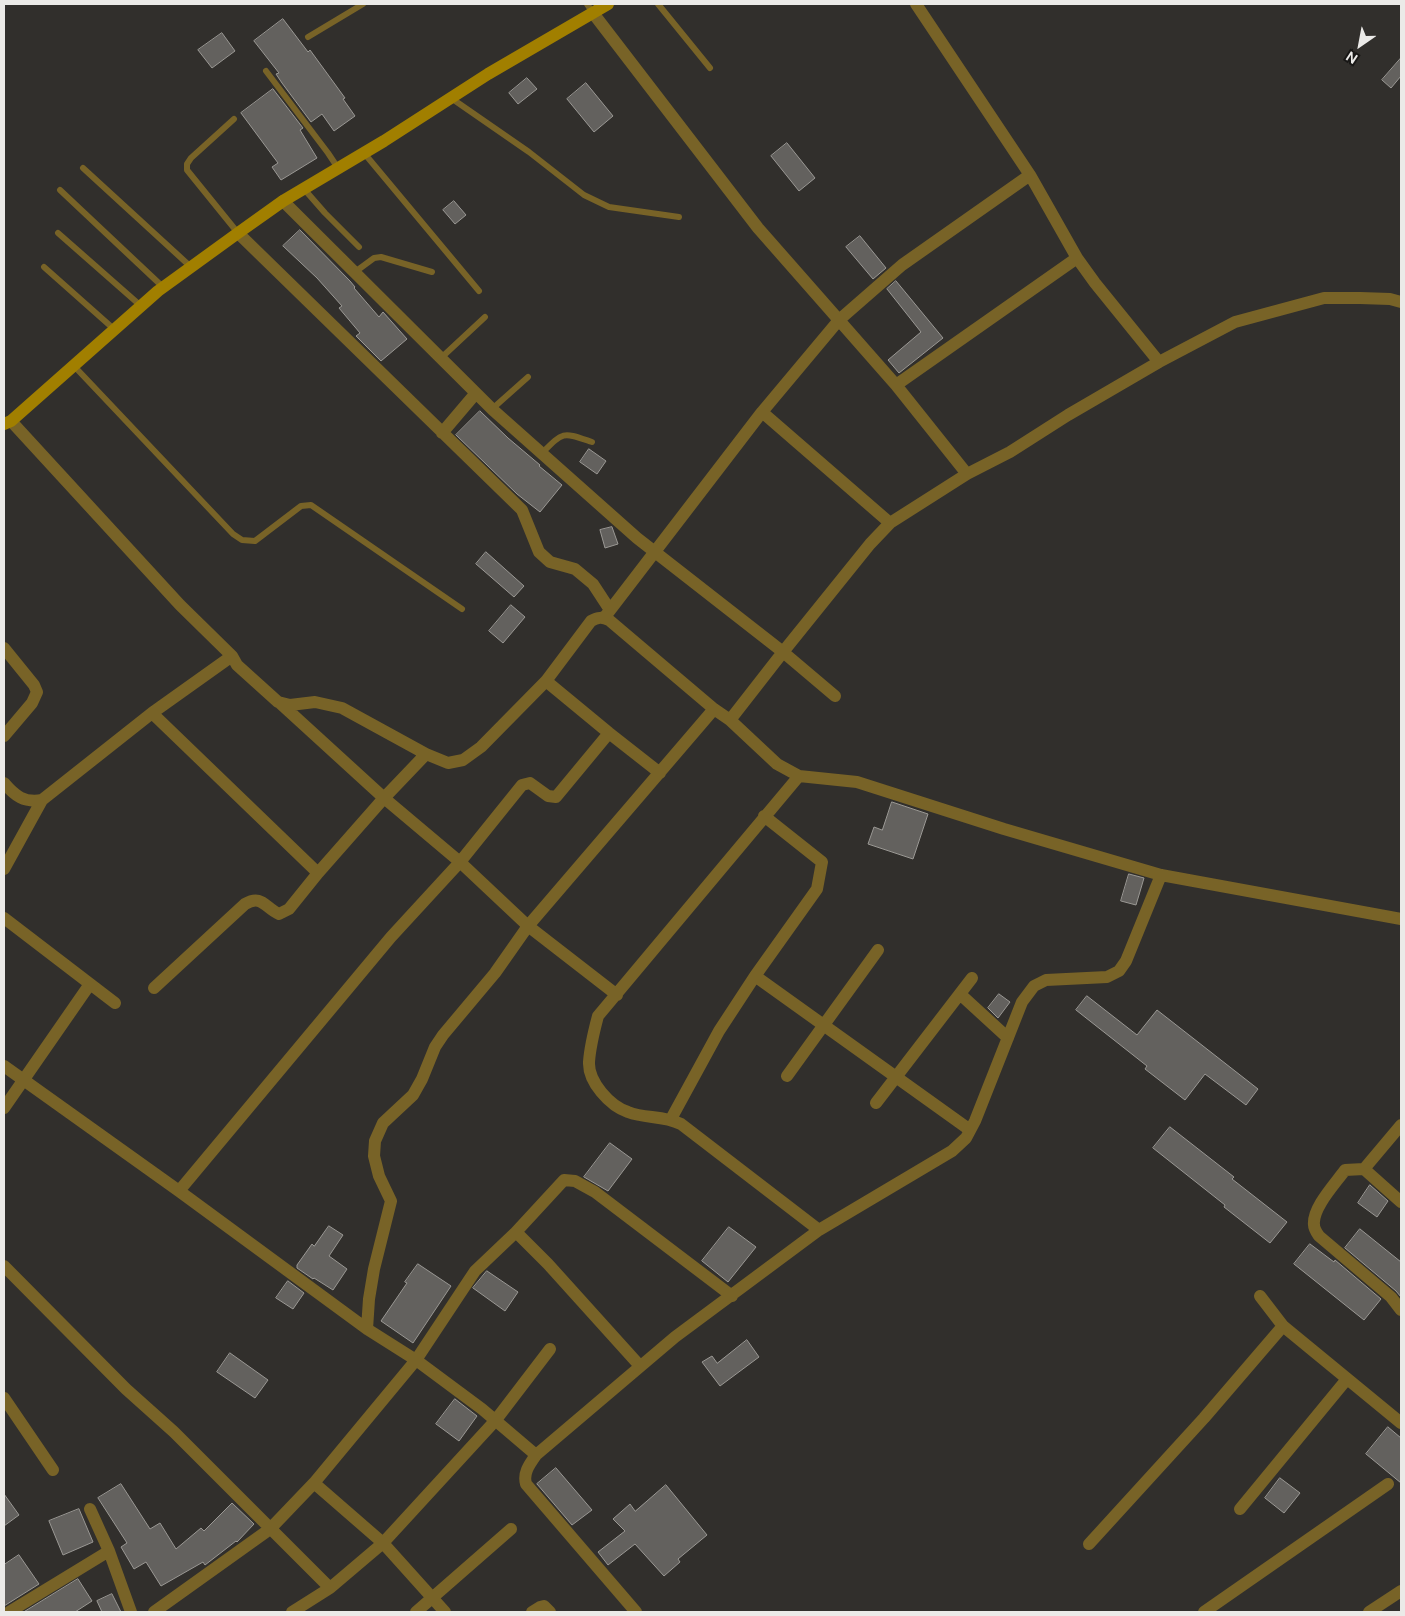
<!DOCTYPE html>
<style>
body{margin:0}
#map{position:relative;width:1405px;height:1616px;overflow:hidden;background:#312f2c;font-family:"DM Sans",sans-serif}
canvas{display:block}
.frame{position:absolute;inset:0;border:5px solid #ebeae8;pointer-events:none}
.north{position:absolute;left:1335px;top:20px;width:50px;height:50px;-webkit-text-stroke:4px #181716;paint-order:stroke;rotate:213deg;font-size:14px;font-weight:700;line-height:20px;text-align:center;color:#ebeae8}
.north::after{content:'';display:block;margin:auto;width:18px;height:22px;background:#ebeae8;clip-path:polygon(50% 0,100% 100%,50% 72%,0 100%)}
</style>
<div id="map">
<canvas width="1405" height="1616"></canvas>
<div class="frame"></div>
<div class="north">N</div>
</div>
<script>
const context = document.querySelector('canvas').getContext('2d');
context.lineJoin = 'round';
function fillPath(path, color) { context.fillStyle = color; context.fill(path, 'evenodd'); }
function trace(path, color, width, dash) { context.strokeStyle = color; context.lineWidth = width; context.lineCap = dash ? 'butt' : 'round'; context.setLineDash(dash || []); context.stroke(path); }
const building = new Path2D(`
 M 283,19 L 308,52 L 310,50 L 345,98 L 343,99 L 355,116 L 334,131 L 322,114 L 311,122 L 282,83 L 276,74 L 279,73 L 254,41 Z
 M 222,33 L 235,51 L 212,68 L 198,50 Z
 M 1401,58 L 1401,76 L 1391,88 L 1382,80 Z
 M 527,78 L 537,89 L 518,104 L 509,93 Z
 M 586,83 L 613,116 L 594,132 L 567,99 Z
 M 273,89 L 303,128 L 300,130 L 317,158 L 281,180 L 272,167 L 278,163 L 241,113 Z
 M 787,143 L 815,178 L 799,191 L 771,156 Z
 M 454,201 L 466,215 L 455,224 L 443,210 Z
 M 300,230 L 350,281 L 355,287 L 354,288 L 379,317 L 383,312 L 407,339 L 381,361 L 356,336 L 360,333 L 339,308 L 342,306 L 317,278 L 283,246 Z
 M 860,236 L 886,268 L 873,279 L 846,247 Z
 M 896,281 L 943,338 L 899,373 L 888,360 L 921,332 L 887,289 Z
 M 480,411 L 508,438 L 540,465 L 539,466 L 562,485 L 540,512 L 517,494 L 456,435 Z
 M 589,449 L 606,461 L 597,474 L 580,462 Z
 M 612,527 L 618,544 L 605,548 L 600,530 Z
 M 486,552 L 524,586 L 514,597 L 476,564 Z
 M 511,605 L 525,617 L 503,643 L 489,631 Z
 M 892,802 L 928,814 L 913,859 L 868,844 L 874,827 L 882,830 Z
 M 1129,874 L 1144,878 L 1136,905 L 1121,901 Z
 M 999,994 L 1010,1002 L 998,1018 L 988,1008 Z
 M 1087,996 L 1137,1035 L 1157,1010 L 1258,1089 L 1246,1105 L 1205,1074 L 1185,1100 L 1145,1069 L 1147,1066 L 1076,1010 Z
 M 1170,1127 L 1234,1177 L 1232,1179 L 1287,1222 L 1270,1243 L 1224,1207 L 1225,1205 L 1153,1148 Z
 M 610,1143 L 632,1159 L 608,1191 L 584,1177 Z
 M 1370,1185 L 1388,1201 L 1377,1217 L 1358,1203 Z
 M 329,1226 L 343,1235 L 329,1256 L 347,1269 L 333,1290 L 314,1278 L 313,1279 L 297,1268 L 297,1265 L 312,1244 L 314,1246 Z
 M 729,1227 L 756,1247 L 728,1282 L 702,1261 Z
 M 1360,1229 L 1401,1262 L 1401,1297 L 1396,1291 L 1345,1248 Z
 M 1310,1244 L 1334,1262 L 1335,1260 L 1381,1299 L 1364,1320 L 1294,1264 Z
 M 418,1264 L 451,1286 L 413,1343 L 381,1321 L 407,1283 L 405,1282 Z
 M 487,1271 L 518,1292 L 505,1311 L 473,1288 Z
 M 288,1281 L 304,1293 L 293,1309 L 276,1298 Z
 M 747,1340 L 759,1357 L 720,1386 L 702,1362 L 712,1356 L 717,1363 Z
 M 230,1353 L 268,1380 L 255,1398 L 217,1372 Z
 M 455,1399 L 477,1416 L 459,1441 L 436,1424 Z
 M 1388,1427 L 1401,1438 L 1401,1483 L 1366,1454 Z
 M 556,1468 L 592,1510 L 572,1525 L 537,1484 Z
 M 1280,1478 L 1300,1493 L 1284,1513 L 1265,1498 Z
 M 121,1484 L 150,1529 L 160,1523 L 176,1549 L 201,1528 L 204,1531 L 232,1503 L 254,1524 L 237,1542 L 236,1541 L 205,1565 L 203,1562 L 161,1586 L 146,1562 L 134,1569 L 121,1547 L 127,1543 L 98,1498 Z
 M 666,1485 L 707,1535 L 678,1559 L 680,1562 L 664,1576 L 635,1544 L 608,1565 L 598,1552 L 625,1531 L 613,1519 L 630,1504 L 635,1511 Z
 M 4,1494 L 19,1515 L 4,1526 Z
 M 79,1509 L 93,1542 L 63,1555 L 49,1521 Z
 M 19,1555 L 39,1584 L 4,1606 L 4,1565 Z
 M 78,1579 L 92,1601 L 75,1612 L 24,1612 Z
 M 112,1594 L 121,1612 L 102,1612 L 97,1601 Z`);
const lane = new Path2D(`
 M 587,4 L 593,13
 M 658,4 L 710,68
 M 308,37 L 363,4
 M 266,71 L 328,153 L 338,168
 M 451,98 L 529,152 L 584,195 L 609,207 L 679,217
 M 234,119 L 191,158 L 187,164 L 187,170 L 238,233
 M 364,153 L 479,291
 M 83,168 L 191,267
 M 304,189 L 325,213 L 359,247
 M 60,190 L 163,287
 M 58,233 L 141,306
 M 44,267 L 115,330
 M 355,272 L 374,258 L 381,257 L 432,272
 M 441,358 L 485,317
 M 74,366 L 233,534 L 242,540 L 255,541 L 301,506 L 311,505 L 462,609
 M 492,409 L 528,377
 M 542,453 C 564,431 562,432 592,442`);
const street = new Path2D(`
 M 916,4 L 1030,175 L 1077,258 L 1095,283 L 1159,362
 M 593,13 L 758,228 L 896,385 L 967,474
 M 283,201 L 493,410 L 637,538 L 783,652 L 835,696
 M 238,233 L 522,510 L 539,552 L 550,562 L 575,569 L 593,584 L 610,610
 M 896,385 L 1077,258
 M 762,412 L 890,523
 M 11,421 L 180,605 L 232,656 L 237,665 L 278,702 L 290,705 L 315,702 L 342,708 L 426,754 L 448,763 L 463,760 L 481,747 L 546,681 L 591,621 C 598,617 602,617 609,620 L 714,709 L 730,720 L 777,764 L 799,776 L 857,782 L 1004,829 L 1161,875 L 1401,919
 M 442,433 L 476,393
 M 604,618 L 762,412 L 839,320 L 902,265 L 1030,175
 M 4,648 L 34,685 L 37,692 L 32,703 L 4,736
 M 546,681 L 609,733 L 660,773
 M 152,713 L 318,873
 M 730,720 L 783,652 L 870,544 L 890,523 L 967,474 L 1010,452 L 1068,415 L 1159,362 L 1235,322 L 1324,298 L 1360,298 L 1390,299 L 1401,302
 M 609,733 L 556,797 L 548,796 L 530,783 L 522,785 L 460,862 L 528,926 L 617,995
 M 799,776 L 598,1016 C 594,1031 590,1047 589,1062 C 588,1082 610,1106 628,1112 C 646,1119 662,1115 681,1124 L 819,1230
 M 4,783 C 15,796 24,803 42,800 L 152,713 L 232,656
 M 4,869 L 42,800
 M 4,918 L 115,1003
 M 755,976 L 970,1130
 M 154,988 L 245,904 C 262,894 265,908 279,914 L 289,909 L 318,873 L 384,798 L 280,703
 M 960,994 L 1008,1038
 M 4,1066 L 179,1191 L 367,1329 L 416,1360 L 475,1271 L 516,1232 L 564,1180 L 575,1181 L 595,1192 L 732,1296
 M 787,1076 L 878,950
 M 876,1103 L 972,978
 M 4,1108 L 90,984
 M 671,1119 L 719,1031 L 755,976 L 817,889 L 822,862 L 764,816
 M 1364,1169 L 1401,1125
 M 179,1191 L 391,937 L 460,862 L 384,798 L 426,754
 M 1401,1202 L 1364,1169 L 1345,1170 C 1335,1184 1312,1208 1314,1225 C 1314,1229 1317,1233 1319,1236 L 1391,1297 L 1401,1310
 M 516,1232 L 548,1264 L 640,1366
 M 4,1266 L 126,1389 L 174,1432 L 330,1588
 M 1260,1296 L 1283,1326 L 1401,1423
 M 367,1329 L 369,1299 L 374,1269 L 391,1201 L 379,1176 L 374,1156 L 375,1141 L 383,1123 L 413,1095 L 422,1079 L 435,1047 L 443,1035 L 495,973 L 528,926 L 714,709
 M 4,1398 L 53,1470
 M 314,1483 L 383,1543 L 445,1612
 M 90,1509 L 109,1551 L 131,1612
 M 1240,1509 L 1347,1379
 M 1089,1544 L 1204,1418 L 1283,1326
 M 9,1612 L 109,1551
 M 154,1612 L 270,1529 L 314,1483 L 416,1360 L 482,1409 L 536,1455
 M 292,1612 L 330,1588 L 383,1543 L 495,1421 L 550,1349
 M 416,1612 L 511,1529
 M 532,1612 L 540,1607 L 544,1606 L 550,1612
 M 636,1612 L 526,1484 C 523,1473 529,1465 536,1455 L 675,1337 L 819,1230 L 952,1151 L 966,1138 L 975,1121 L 1022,1002 L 1034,986 L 1046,980 L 1107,977 L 1119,971 L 1126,961 L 1161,875
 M 1204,1612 L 1388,1484
 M 1369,1612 L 1401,1591`);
const secondary = new Path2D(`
 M 4,424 L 11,421 L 158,291 L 238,233 L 283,201 L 384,141 L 488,74 L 608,4`);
fillPath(building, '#63615e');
trace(building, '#9a9894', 1);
trace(lane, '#786327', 6);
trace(street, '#786327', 12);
trace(secondary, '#a17f00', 12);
</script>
